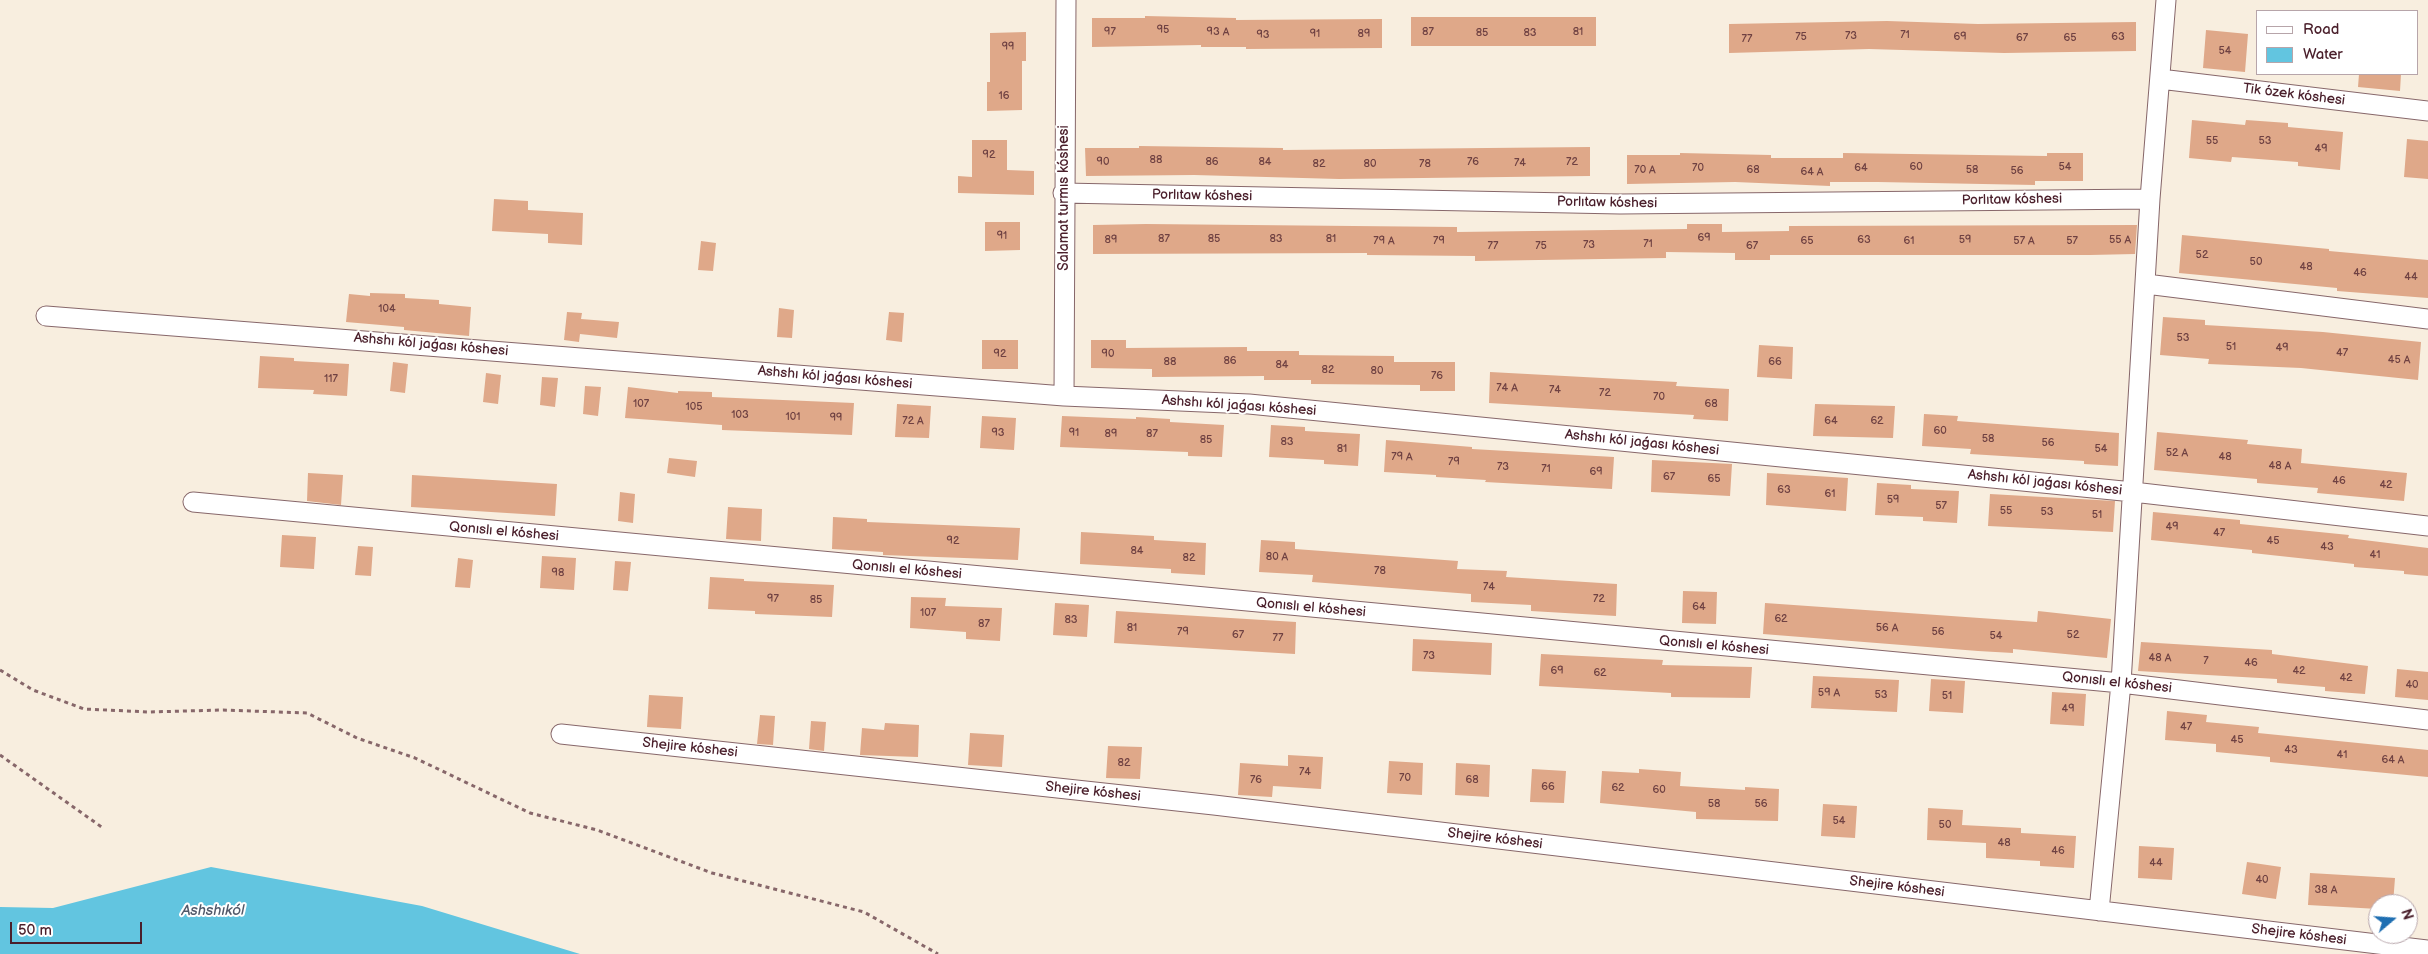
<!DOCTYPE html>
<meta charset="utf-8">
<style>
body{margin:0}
#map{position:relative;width:2428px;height:954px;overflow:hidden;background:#f8eedf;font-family:"Balsamiq Sans",sans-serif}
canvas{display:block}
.legend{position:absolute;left:2256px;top:10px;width:162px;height:65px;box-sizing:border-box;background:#fff;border:1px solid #b7a5aa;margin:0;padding:6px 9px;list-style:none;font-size:15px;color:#4a1f2b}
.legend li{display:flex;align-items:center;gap:10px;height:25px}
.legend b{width:25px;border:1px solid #b7a5aa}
.north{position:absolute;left:2368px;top:894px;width:50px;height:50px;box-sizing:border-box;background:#fff;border:1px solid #b7a5aa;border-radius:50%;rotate:72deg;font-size:14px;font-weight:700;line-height:20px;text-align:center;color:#4a1f2b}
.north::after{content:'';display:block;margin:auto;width:18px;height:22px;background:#1f6fb2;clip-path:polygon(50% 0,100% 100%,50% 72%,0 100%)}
.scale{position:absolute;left:10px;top:922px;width:132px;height:22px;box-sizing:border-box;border:2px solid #4a1f2b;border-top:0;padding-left:6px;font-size:15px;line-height:18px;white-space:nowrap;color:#4a1f2b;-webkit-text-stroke:4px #fff;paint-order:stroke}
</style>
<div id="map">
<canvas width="2428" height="954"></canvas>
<ul class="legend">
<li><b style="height:6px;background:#fff"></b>Road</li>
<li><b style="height:14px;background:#62c5e0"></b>Water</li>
</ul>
<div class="north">N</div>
<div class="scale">50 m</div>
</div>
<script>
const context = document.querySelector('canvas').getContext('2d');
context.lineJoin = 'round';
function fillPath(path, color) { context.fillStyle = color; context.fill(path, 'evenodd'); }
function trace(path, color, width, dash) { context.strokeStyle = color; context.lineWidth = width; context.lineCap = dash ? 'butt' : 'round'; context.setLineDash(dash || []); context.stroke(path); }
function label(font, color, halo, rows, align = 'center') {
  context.font = font + ' "Balsamiq Sans",sans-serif'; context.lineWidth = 4; context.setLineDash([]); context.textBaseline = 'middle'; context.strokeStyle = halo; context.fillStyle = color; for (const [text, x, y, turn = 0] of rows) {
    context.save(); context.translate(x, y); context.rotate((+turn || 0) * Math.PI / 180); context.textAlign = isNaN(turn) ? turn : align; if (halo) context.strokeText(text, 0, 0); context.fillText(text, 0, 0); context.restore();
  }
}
const water = new Path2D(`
 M 211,867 L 422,906 L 580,954 L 0,954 L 0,907 L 53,908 Z`);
const building = new Path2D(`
 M 1145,16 L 1236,18 L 1236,20 L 1382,19 L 1382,48 L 1246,49 L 1246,47 L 1201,47 L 1201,45 L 1092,47 L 1092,18 L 1145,18 Z
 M 1411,17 L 1596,17 L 1596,46 L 1411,46 Z
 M 1887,21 L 1978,24 L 2136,22 L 2136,51 L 2004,53 L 1869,49 L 1729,53 L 1729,24 Z
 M 2206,30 L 2248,34 L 2245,72 L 2203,68 Z
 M 1026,32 L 1026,61 L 1022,61 L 1022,110 L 987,111 L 987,82 L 990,82 L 990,33 Z
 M 2359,74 L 2401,74 L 2400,91 L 2358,87 Z
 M 2192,120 L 2245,125 L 2246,120 L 2288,123 L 2288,127 L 2343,132 L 2340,170 L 2298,166 L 2298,162 L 2232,157 L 2231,162 L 2189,158 Z
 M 2407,139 L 2428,141 L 2428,179 L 2404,177 Z
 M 972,140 L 1007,140 L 1007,170 L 1034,171 L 1034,195 L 958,193 L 958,176 L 972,177 Z
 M 1139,146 L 1283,148 L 1283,150 L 1590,147 L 1590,176 L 1339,179 L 1194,175 L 1086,176 L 1085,148 L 1139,148 Z
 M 1680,153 L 1771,155 L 1771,158 L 1843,158 L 1843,153 L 2047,156 L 2047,153 L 2083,153 L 2083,181 L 2035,181 L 2035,185 L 1878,182 L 1830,182 L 1830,186 L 1735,182 L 1627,184 L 1627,155 L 1680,155 Z
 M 494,199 L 528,201 L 528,210 L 583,213 L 582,245 L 548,243 L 548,234 L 492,231 Z
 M 985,222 L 1020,222 L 1020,250 L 985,251 Z
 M 1146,224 L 1457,227 L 1457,232 L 1687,229 L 1687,224 L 1722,224 L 1722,232 L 1789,231 L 1789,226 L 2137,225 L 2135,254 L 2090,255 L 1770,255 L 1770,260 L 1735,260 L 1735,253 L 1666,252 L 1666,258 L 1475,261 L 1475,256 L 1367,255 L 1367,253 L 1093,254 L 1093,225 Z
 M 2182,235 L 2329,249 L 2329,251 L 2428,260 L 2428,298 L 2337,291 L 2337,288 L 2179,273 Z
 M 701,241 L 716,243 L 713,271 L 698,270 Z
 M 370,293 L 405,294 L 405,298 L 439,300 L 439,304 L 471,307 L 469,336 L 404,330 L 404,327 L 346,322 L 349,294 L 370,296 Z
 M 779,308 L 794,310 L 792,338 L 777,337 Z
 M 567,312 L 582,313 L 581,319 L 619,322 L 617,338 L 580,334 L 579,342 L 564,340 Z
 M 889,312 L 904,313 L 902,342 L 886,340 Z
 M 2163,317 L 2205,320 L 2205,325 L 2323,332 L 2421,342 L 2418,380 L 2301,368 L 2208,364 L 2209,359 L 2160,355 Z
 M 982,340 L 1018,340 L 1018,369 L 982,369 Z
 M 1091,340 L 1126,340 L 1126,348 L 1247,347 L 1247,351 L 1299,351 L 1299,355 L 1394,356 L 1394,362 L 1455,362 L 1455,391 L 1420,391 L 1420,385 L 1311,384 L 1311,380 L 1264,380 L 1264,376 L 1152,377 L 1152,369 L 1091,368 Z
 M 1759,345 L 1793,347 L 1792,379 L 1757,377 Z
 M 260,356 L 294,358 L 294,361 L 349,364 L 347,396 L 313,394 L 314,390 L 258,388 Z
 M 393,362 L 408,364 L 405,393 L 390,391 Z
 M 1490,372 L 1677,382 L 1676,386 L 1729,389 L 1728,421 L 1693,419 L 1694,415 L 1489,403 Z
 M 486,373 L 501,375 L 498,404 L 483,402 Z
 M 542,377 L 558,378 L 555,407 L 540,405 Z
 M 585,386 L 601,387 L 598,416 L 583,414 Z
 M 628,387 L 678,393 L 678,391 L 712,392 L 712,397 L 854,403 L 852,435 L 722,430 L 722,425 L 625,418 Z
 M 897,404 L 931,406 L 929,438 L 895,437 Z
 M 1815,404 L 1895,406 L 1893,438 L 1813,436 Z
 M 1924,414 L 1958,416 L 1957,421 L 2119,433 L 2118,466 L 2084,464 L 2084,461 L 1970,454 L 1971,449 L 1922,446 Z
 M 982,416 L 1016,418 L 1014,450 L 980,448 Z
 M 1062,416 L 1136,419 L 1136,417 L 1170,419 L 1170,422 L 1224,425 L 1222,457 L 1188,456 L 1188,452 L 1060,447 Z
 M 1271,425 L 1305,427 L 1305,431 L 1360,434 L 1358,466 L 1324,464 L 1324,460 L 1269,457 Z
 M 2157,432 L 2248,440 L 2247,444 L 2302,449 L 2301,463 L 2407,473 L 2404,501 L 2317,493 L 2318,488 L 2257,483 L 2257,479 L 2154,470 Z
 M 1386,440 L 1472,447 L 1472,449 L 1614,457 L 1612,489 L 1485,482 L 1486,480 L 1436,477 L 1436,475 L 1384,472 Z
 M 669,458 L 697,461 L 695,477 L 667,473 Z
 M 1652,460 L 1732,464 L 1730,496 L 1651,492 Z
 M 308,473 L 343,475 L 341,505 L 307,501 Z
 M 1767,473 L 1848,478 L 1846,511 L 1766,505 Z
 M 412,475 L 557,484 L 555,516 L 411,507 Z
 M 1877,483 L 1911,485 L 1911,489 L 1959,491 L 1957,523 L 1923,521 L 1923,517 L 1875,515 Z
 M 620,492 L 635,494 L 633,523 L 618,521 Z
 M 1990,494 L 2115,501 L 2113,532 L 1988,526 Z
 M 728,507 L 762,509 L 761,541 L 726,539 Z
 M 2153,512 L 2240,520 L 2240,524 L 2349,535 L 2348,538 L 2428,548 L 2428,576 L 2404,574 L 2404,571 L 2354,567 L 2354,564 L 2252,553 L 2252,550 L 2151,540 Z
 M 833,517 L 867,519 L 867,522 L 1020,528 L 1018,560 L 883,555 L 883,552 L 832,549 Z
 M 1081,532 L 1154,536 L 1154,540 L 1206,543 L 1205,575 L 1171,573 L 1171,569 L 1080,564 Z
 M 282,535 L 316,537 L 314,569 L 280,567 Z
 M 1261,540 L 1295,542 L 1295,549 L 1458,561 L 1457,569 L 1507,571 L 1506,577 L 1617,584 L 1616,616 L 1531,611 L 1531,605 L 1471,602 L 1471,594 L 1312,582 L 1313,575 L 1259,572 Z
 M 358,546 L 373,547 L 371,576 L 355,575 Z
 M 542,556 L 576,558 L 574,590 L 540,588 Z
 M 458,558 L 473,560 L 470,588 L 455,587 Z
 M 615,561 L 631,562 L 628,591 L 613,590 Z
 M 710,577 L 744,579 L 744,581 L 834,585 L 832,617 L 755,614 L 755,611 L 708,609 Z
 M 1683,591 L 1717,592 L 1716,624 L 1682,623 Z
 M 911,597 L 946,598 L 945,606 L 1002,608 L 1000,641 L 966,639 L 966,632 L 910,628 Z
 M 1055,603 L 1089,605 L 1087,637 L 1053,635 Z
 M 1765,603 L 2037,622 L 2038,611 L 2111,619 L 2107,658 L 2013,649 L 2013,653 L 1978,651 L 1763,634 Z
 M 1116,611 L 1296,622 L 1295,654 L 1114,643 Z
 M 1413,639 L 1492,643 L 1491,675 L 1412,671 Z
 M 2141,642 L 2272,650 L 2272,654 L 2368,666 L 2365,694 L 2325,691 L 2325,687 L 2277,683 L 2277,679 L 2138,671 Z
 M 1541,654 L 1663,660 L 1662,665 L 1752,667 L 1750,698 L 1671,697 L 1671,693 L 1539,686 Z
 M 2397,669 L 2428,672 L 2428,700 L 2395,697 Z
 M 1813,676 L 1899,680 L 1897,712 L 1811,708 Z
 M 1931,679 L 1965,681 L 1963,713 L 1929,711 Z
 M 2052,692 L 2086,694 L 2084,726 L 2050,724 Z
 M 649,695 L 683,697 L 681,729 L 647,727 Z
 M 2167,711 L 2207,715 L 2206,722 L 2259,727 L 2258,733 L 2428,750 L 2428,777 L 2270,762 L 2270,757 L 2216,752 L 2216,744 L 2165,740 Z
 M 760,715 L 775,716 L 773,745 L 757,744 Z
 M 811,721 L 826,722 L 824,751 L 809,749 Z
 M 885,723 L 919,725 L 918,757 L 860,755 L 862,728 L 884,730 Z
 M 970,733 L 1004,735 L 1002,767 L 968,765 Z
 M 1108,746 L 1142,747 L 1140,779 L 1106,778 Z
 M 1288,755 L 1323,757 L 1321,789 L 1273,786 L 1272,797 L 1238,795 L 1240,763 L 1288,766 Z
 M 1389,761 L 1423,763 L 1422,795 L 1387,793 Z
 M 1456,763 L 1490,765 L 1489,797 L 1455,795 Z
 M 1532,769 L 1566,771 L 1564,803 L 1530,802 Z
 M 1639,769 L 1681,772 L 1680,786 L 1745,790 L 1745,787 L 1779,789 L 1778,821 L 1696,819 L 1696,812 L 1600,803 L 1602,771 L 1639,773 Z
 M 1823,804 L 1857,806 L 1855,838 L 1821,836 Z
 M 1928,808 L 1963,810 L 1962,825 L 2021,828 L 2021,833 L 2076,836 L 2074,868 L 2040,866 L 2040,861 L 1986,858 L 1986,843 L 1927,840 Z
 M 2139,846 L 2174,848 L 2172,880 L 2138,878 Z
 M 2247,862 L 2281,867 L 2276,899 L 2242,894 Z
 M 2310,873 L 2395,878 L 2393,904 L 2378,904 L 2378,909 L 2308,905 Z`);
const path = new Path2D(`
 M 0,670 L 33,690 L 84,709 L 149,712 L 223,710 L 307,713 L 357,738 L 415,758 L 530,813 L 597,830 L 712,873 L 864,912 L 938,954
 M 0,755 L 103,828`);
const minor = new Path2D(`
 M 2160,79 L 2428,111
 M 1063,193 L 1620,204 L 2150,199
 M 2146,284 L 2428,319
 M 46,316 L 1064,396 L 1249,404 L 2133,492 L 2428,526
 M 1064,396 L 1066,0
 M 193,502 L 2121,683 L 2428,720
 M 561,734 L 1214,805 L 2428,950
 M 2099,911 L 2121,683 L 2150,199 L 2166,0`);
const numberNames = [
 ["95",1163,30],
 ["97",1110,32],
 ["93 А",1218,32],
 ["87",1428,32],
 ["81",1578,32],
 ["85",1482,33],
 ["83",1530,33],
 ["91",1315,34],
 ["89",1364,34],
 ["93",1263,35],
 ["71",1905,35],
 ["73",1851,36],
 ["75",1801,37],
 ["69",1960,37],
 ["63",2118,37],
 ["67",2022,38],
 ["65",2070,38],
 ["77",1747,39],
 ["99",1008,47],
 ["54",2225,51],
 ["16",1004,96],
 ["55",2212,141],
 ["53",2265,141],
 ["49",2321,149],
 ["92",989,155],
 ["88",1156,160],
 ["90",1103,162],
 ["86",1212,162],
 ["84",1265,162],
 ["76",1473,162],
 ["72",1572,162],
 ["74",1520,163],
 ["82",1319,164],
 ["80",1370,164],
 ["78",1425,164],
 ["60",1916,167],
 ["54",2065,167],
 ["70",1698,168],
 ["64",1861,168],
 ["70 А",1645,170],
 ["68",1753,170],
 ["58",1972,170],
 ["56",2017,171],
 ["64 А",1812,172],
 ["91",1002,236],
 ["69",1704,238],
 ["87",1164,239],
 ["85",1214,239],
 ["83",1276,239],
 ["81",1331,239],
 ["89",1111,240],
 ["63",1864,240],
 ["59",1965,240],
 ["55 А",2120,240],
 ["79 А",1384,241],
 ["79",1439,241],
 ["65",1807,241],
 ["61",1909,241],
 ["57 А",2024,241],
 ["57",2072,241],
 ["71",1648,244],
 ["73",1589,245],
 ["77",1493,246],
 ["75",1541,246],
 ["67",1752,246],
 ["52",2202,255],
 ["50",2256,262],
 ["48",2306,267],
 ["46",2360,273],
 ["44",2411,277],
 ["104",387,309],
 ["53",2183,338],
 ["51",2231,347],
 ["49",2282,348],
 ["47",2342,353],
 ["92",1000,354],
 ["90",1108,354],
 ["45 А",2399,360],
 ["86",1230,361],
 ["88",1170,362],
 ["66",1775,362],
 ["84",1282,365],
 ["82",1328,370],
 ["80",1377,371],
 ["76",1437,376],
 ["117",331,379],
 ["74 А",1507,388],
 ["74",1555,390],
 ["72",1605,393],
 ["70",1659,397],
 ["107",641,404],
 ["68",1711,404],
 ["105",694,407],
 ["103",740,415],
 ["101",793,417],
 ["99",836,418],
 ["72 А",913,421],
 ["64",1831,421],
 ["62",1877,421],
 ["60",1940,431],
 ["93",998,433],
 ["91",1074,433],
 ["89",1111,434],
 ["87",1152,434],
 ["58",1988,439],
 ["85",1206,440],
 ["83",1287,442],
 ["56",2048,443],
 ["81",1342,449],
 ["54",2101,449],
 ["52 А",2177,453],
 ["79 А",1402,457],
 ["48",2225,457],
 ["79",1454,462],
 ["48 А",2280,466],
 ["73",1503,467],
 ["71",1546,469],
 ["69",1596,472],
 ["67",1669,477],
 ["65",1714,479],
 ["46",2339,481],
 ["42",2386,485],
 ["63",1784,490],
 ["61",1830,494],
 ["59",1893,500],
 ["57",1941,506],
 ["55",2006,511],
 ["53",2047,512],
 ["51",2097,515],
 ["49",2172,527],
 ["47",2219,533],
 ["92",953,541],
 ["45",2273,541],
 ["43",2327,547],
 ["84",1137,551],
 ["41",2375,555],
 ["80 А",1277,557],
 ["82",1189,558],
 ["78",1380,571],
 ["98",558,573],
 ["74",1489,587],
 ["97",773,599],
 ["72",1599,599],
 ["85",816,600],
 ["64",1699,607],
 ["107",928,613],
 ["62",1781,619],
 ["83",1071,620],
 ["87",984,624],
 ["81",1132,628],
 ["56 А",1887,628],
 ["79",1183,632],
 ["56",1938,632],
 ["67",1238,635],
 ["52",2073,635],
 ["54",1996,636],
 ["77",1278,638],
 ["73",1429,656],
 ["48 А",2160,658],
 ["7",2206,661],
 ["46",2251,663],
 ["69",1557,671],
 ["42",2299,671],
 ["62",1600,673],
 ["42",2346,678],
 ["40",2412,685],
 ["59 А",1829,693],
 ["53",1881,695],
 ["51",1947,696],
 ["49",2068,709],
 ["47",2186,727],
 ["45",2237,740],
 ["43",2291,750],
 ["41",2342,755],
 ["64 А",2393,760],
 ["82",1124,763],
 ["74",1305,772],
 ["70",1405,778],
 ["76",1256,780],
 ["68",1472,780],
 ["66",1548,787],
 ["62",1618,788],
 ["60",1659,790],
 ["58",1714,804],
 ["56",1761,804],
 ["54",1839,821],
 ["50",1945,825],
 ["48",2004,843],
 ["46",2058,851],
 ["44",2156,863],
 ["40",2262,880],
 ["38 А",2326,890]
];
const streetNames = [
 ["Tik ózek kóshesi",2294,95,7],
 ["Porlıtaw kóshesi",1202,196,1],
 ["Salamat turmıs kóshesi",1064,198,-90],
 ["Porlıtaw kóshesi",2012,200,-1],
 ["Porlıtaw kóshesi",1607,203,1],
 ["Ashshı kól jaǵası kóshesi",431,345,5],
 ["Ashshı kól jaǵası kóshesi",835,378,5],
 ["Ashshı kól jaǵası kóshesi",1239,406,4],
 ["Ashshı kól jaǵası kóshesi",1642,443,6],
 ["Ashshı kól jaǵası kóshesi",2045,483,6],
 ["Qonıslı el kóshesi",504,532,5],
 ["Qonıslı el kóshesi",907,570,5],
 ["Qonıslı el kóshesi",1311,608,5],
 ["Qonıslı el kóshesi",1714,646,5],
 ["Qonıslı el kóshesi",2117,683,6],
 ["Shejire kóshesi",690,748,6],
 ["Shejire kóshesi",1093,792,6],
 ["Shejire kóshesi",1495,839,7],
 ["Shejire kóshesi",1897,887,7],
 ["Shejire kóshesi",2299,935,7]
];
const waterNames = [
 ["Ashshıkól",213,911]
];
fillPath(water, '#62c5e0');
fillPath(building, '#dfa889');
trace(minor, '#87676a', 21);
trace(path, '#87676a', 3, [4, 4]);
trace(minor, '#fff', 19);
label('11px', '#6f4142', null, numberNames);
label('14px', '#4a1f2b', '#fff', streetNames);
label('italic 15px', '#52596a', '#fff', waterNames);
</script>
